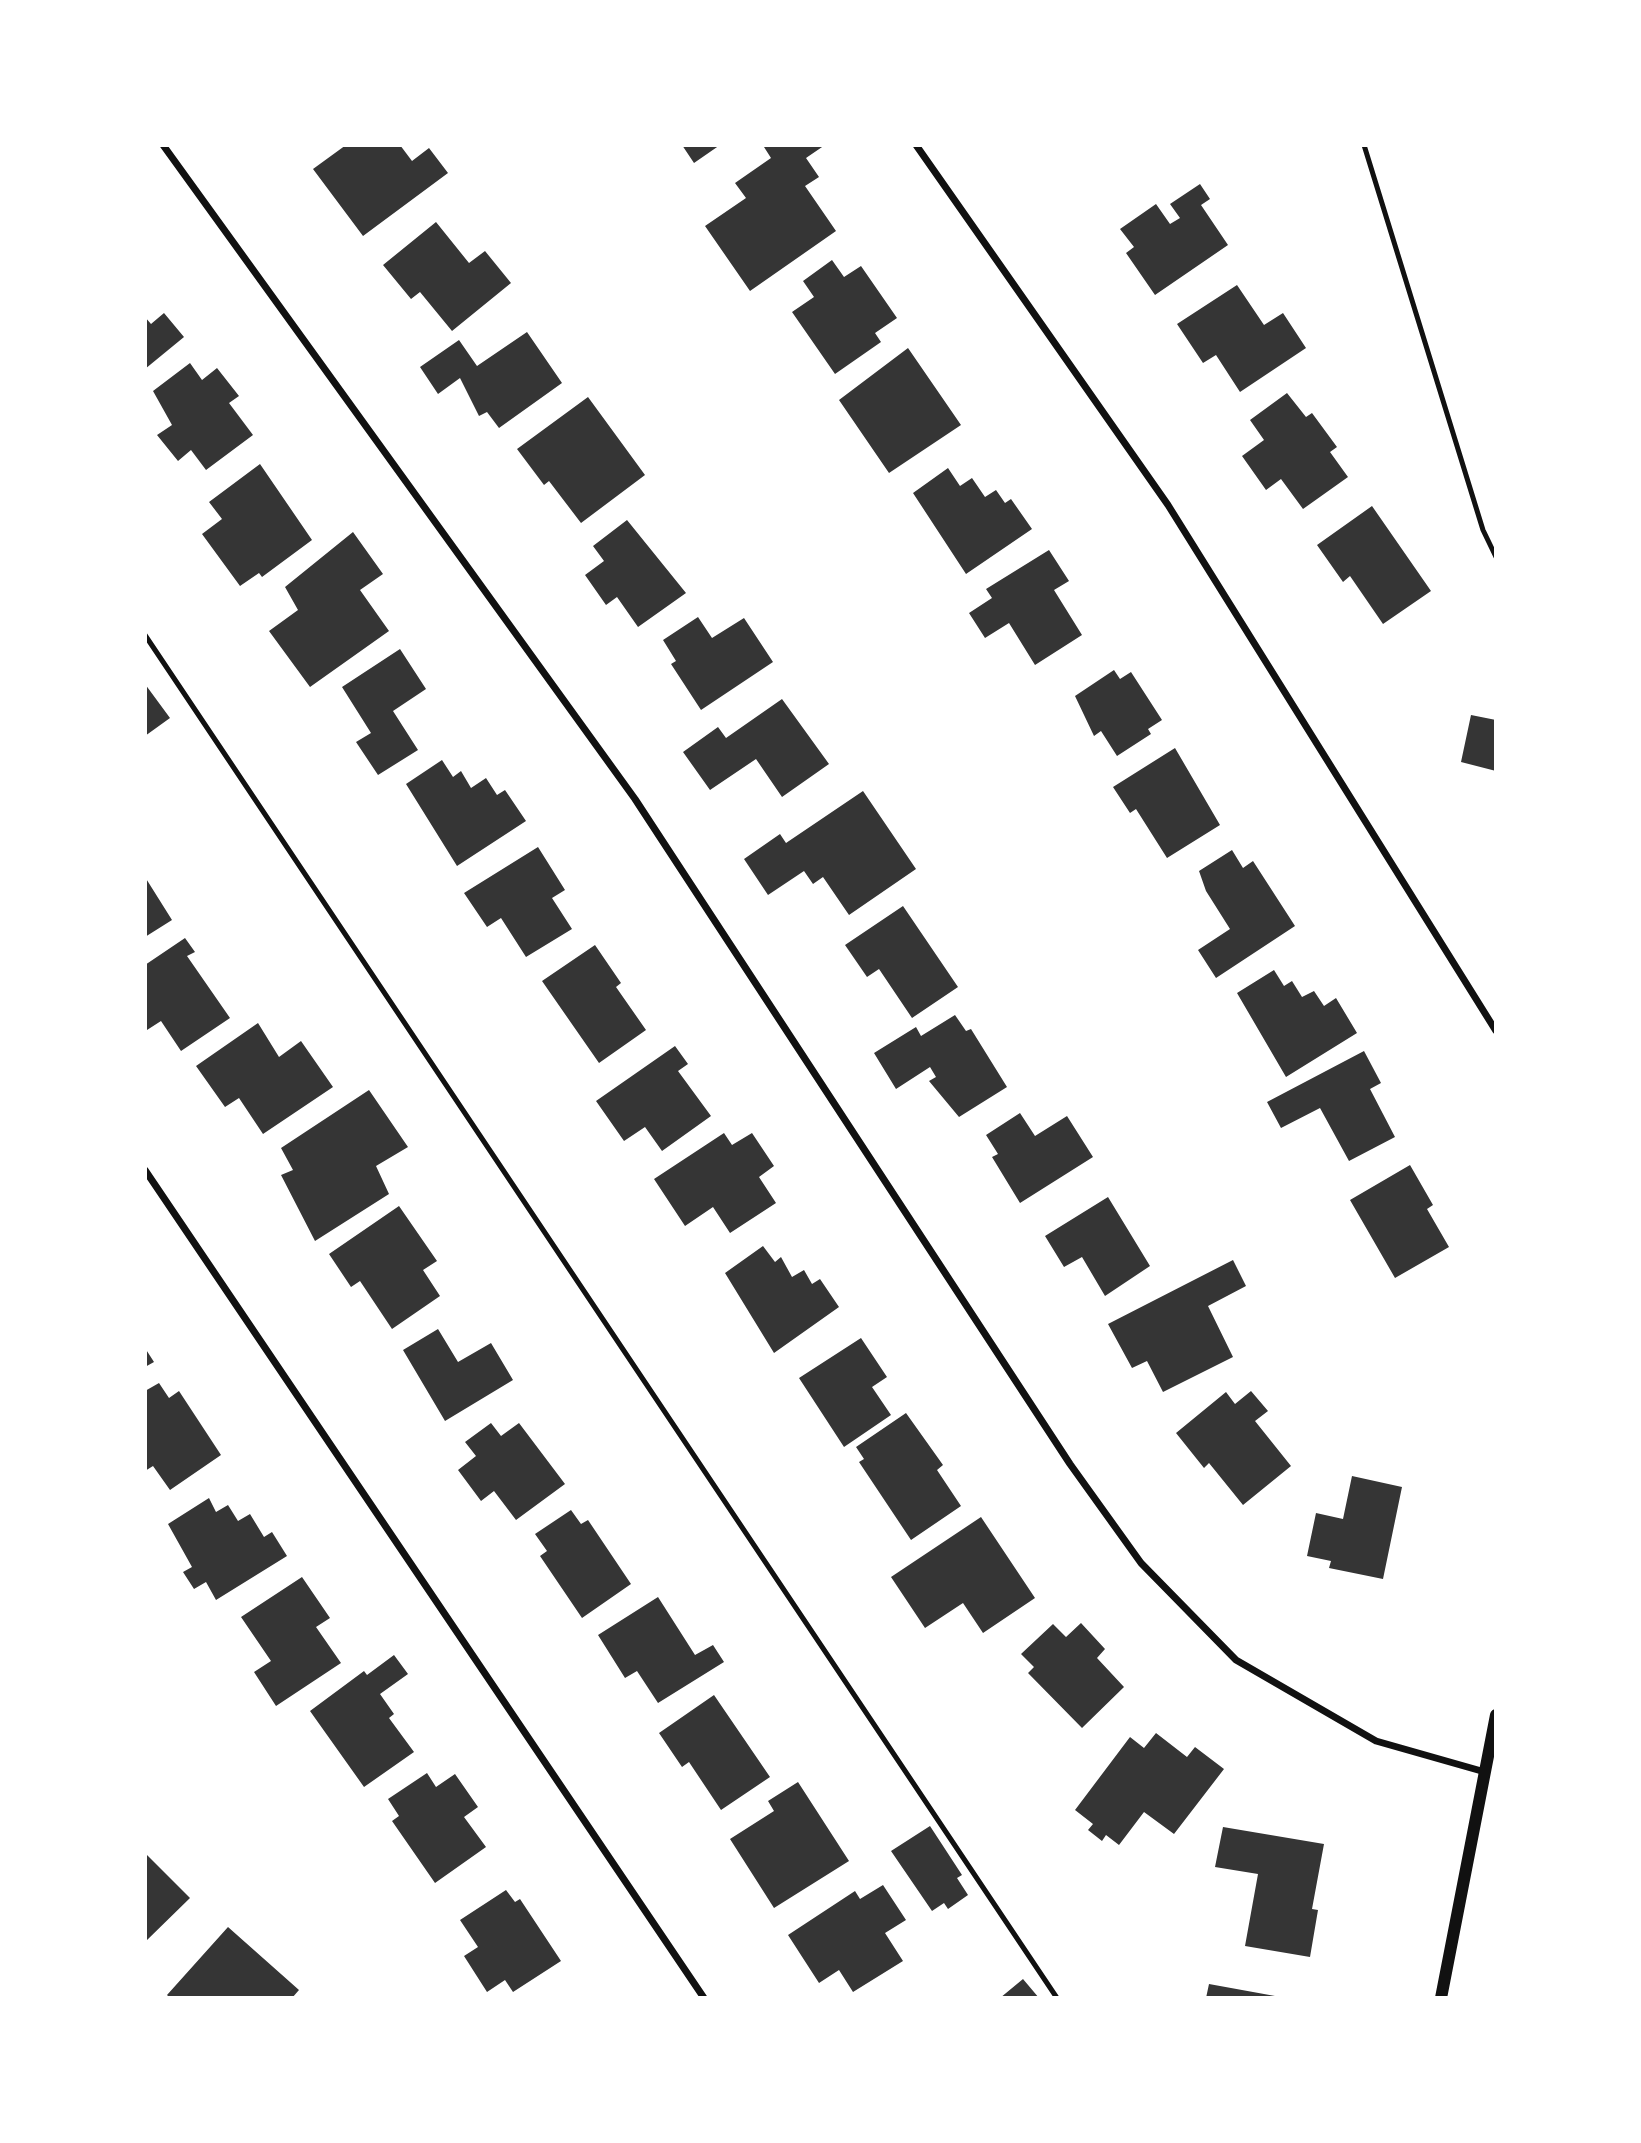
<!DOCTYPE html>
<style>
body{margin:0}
#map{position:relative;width:1641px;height:2143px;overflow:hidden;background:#fff;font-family:"PT Sans Narrow",sans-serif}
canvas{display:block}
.frame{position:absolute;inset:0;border:147px solid #fff;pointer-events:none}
</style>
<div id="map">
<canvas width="1641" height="2143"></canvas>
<div class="frame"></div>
</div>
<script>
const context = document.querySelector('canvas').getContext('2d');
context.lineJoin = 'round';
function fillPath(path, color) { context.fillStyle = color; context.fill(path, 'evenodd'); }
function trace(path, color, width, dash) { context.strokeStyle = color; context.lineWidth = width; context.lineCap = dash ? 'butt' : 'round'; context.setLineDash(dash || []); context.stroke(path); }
const building = new Path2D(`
 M 346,145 L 400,145 L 412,161 L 429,148 L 448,173 L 363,236 L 313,169 Z
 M 682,145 L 720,145 L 694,163 Z
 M 766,145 L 825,145 L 806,158 L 819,177 L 805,186 L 836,231 L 750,291 L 705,226 L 746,198 L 735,183 L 771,158 L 764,147 Z
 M 1200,184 L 1210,199 L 1201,205 L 1228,245 L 1155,295 L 1126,253 L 1134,247 L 1120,229 L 1156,204 L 1170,224 L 1180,218 L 1170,204 Z
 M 436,222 L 469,263 L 485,251 L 511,283 L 452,331 L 420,292 L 411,299 L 383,265 Z
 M 832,260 L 844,277 L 861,266 L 897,318 L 875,333 L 881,342 L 835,374 L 792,312 L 814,297 L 803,281 Z
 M 1237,285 L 1264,325 L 1283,313 L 1306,348 L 1240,392 L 1216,355 L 1203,363 L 1177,324 Z
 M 164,313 L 184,337 L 145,369 L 145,317 L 151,324 Z
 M 527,332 L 562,383 L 499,428 L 487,412 L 479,416 L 460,378 L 438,394 L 420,367 L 459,340 L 477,366 Z
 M 908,348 L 961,425 L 889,473 L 839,400 Z
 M 190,363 L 202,380 L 217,368 L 239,396 L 229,403 L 253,435 L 206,470 L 191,450 L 178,461 L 157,435 L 172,425 L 153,391 Z
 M 1287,393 L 1306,417 L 1312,413 L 1337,447 L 1330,452 L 1348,477 L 1303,509 L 1281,479 L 1266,490 L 1242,456 L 1264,440 L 1250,420 Z
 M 588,397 L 645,475 L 581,523 L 549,481 L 544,485 L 517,449 Z
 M 260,464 L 312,540 L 262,577 L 259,573 L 240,586 L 202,534 L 222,519 L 209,502 Z
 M 948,468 L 960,486 L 972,478 L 985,497 L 996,490 L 1005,503 L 1011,499 L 1032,529 L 966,574 L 913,493 Z
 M 1372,506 L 1431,591 L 1383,624 L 1350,576 L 1343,582 L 1317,545 Z
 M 627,520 L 686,593 L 638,627 L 617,597 L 606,605 L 585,575 L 604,561 L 593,546 Z
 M 353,532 L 383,574 L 360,590 L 389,631 L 310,687 L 269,631 L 298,610 L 285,587 Z
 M 1049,550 L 1069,581 L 1054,590 L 1082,635 L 1035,665 L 1009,623 L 985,638 L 969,613 L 992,598 L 986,589 Z
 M 698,617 L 712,638 L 744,618 L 773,662 L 701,710 L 671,664 L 676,661 L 663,640 Z
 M 400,649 L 426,689 L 393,711 L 418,750 L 378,775 L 356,742 L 371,733 L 342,687 Z
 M 1114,670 L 1120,679 L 1131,672 L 1162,720 L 1148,729 L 1151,734 L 1117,756 L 1101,731 L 1094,736 L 1075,696 Z
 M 145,684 L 170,718 L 145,736 Z
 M 782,699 L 829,764 L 782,797 L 756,759 L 710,790 L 683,752 L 718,727 L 726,738 Z
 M 1471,715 L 1496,720 L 1496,771 L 1461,762 Z
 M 1175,748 L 1220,825 L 1167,858 L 1136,809 L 1130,813 L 1113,787 Z
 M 442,760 L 453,777 L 461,771 L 471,788 L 486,778 L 497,795 L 505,790 L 526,821 L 457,866 L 406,784 Z
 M 863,791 L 916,869 L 849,915 L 823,877 L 813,884 L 804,871 L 768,895 L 744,859 L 780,834 L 786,843 Z
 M 538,847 L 565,890 L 552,898 L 572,929 L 526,957 L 501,918 L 487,927 L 464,893 Z
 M 1232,850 L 1243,868 L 1253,861 L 1295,926 L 1216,978 L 1198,950 L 1230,929 L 1206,891 L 1199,871 Z
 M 145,877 L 172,920 L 145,937 Z
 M 903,906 L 958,987 L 912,1018 L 879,969 L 867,977 L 845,945 Z
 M 185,938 L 195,952 L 187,956 L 230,1018 L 181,1051 L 161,1021 L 147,1030 L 145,1027 L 145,965 Z
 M 595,945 L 621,983 L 616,987 L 646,1030 L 599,1063 L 542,981 Z
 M 1274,970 L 1284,986 L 1292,981 L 1302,997 L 1314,991 L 1324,1006 L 1336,998 L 1357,1033 L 1286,1077 L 1237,993 Z
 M 955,1015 L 966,1031 L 971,1029 L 1007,1087 L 959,1117 L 929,1081 L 936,1077 L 930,1067 L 896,1089 L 874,1053 L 916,1027 L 921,1036 Z
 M 258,1023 L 279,1057 L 301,1041 L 333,1087 L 263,1134 L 239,1098 L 225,1107 L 196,1066 Z
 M 675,1046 L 688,1064 L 678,1071 L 711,1116 L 662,1151 L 645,1127 L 624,1141 L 596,1101 Z
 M 1364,1051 L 1381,1083 L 1370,1089 L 1395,1137 L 1349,1161 L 1320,1108 L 1281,1128 L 1267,1102 Z
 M 369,1090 L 408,1147 L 376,1166 L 389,1194 L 315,1241 L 281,1175 L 293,1170 L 281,1148 Z
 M 1020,1113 L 1035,1136 L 1067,1116 L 1093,1157 L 1020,1203 L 992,1157 L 998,1154 L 986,1135 Z
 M 724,1133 L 732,1145 L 752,1133 L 774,1166 L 759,1177 L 776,1203 L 730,1233 L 713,1207 L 685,1226 L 654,1179 Z
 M 1410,1165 L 1433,1205 L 1427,1209 L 1449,1247 L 1395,1278 L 1350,1200 Z
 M 1108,1197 L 1150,1266 L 1105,1296 L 1082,1257 L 1064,1267 L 1045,1236 Z
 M 399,1206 L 437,1261 L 423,1270 L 440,1296 L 392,1329 L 360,1281 L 351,1287 L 329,1254 Z
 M 763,1246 L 775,1262 L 781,1257 L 792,1277 L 804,1270 L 812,1284 L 820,1279 L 839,1307 L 774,1353 L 725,1273 Z
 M 1233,1260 L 1246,1286 L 1208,1306 L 1233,1357 L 1163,1392 L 1147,1361 L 1132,1368 L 1108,1324 Z
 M 438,1329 L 458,1362 L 491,1343 L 513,1380 L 445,1421 L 403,1350 Z
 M 861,1338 L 887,1377 L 872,1387 L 891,1415 L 844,1447 L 799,1378 Z
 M 145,1348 L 154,1362 L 145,1367 Z
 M 159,1383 L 169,1398 L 179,1391 L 221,1455 L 170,1490 L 153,1466 L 145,1471 L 145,1391 Z
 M 1251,1391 L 1268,1411 L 1255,1421 L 1291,1466 L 1243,1505 L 1209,1463 L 1204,1468 L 1176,1433 L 1226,1392 L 1235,1404 Z
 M 906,1413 L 943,1465 L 937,1470 L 961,1506 L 911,1540 L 859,1462 L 864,1459 L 856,1447 Z
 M 491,1423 L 501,1436 L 519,1423 L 565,1484 L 516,1520 L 494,1491 L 481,1501 L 458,1470 L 476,1456 L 465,1442 Z
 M 1352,1476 L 1402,1487 L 1383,1579 L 1329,1568 L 1331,1561 L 1307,1556 L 1316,1513 L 1343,1519 Z
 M 209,1498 L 216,1512 L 228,1505 L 238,1521 L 250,1514 L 264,1537 L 272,1532 L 287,1556 L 216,1600 L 206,1582 L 194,1589 L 183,1572 L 192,1567 L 168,1524 Z
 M 571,1510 L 581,1524 L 588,1520 L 631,1584 L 582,1618 L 540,1556 L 547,1551 L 535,1534 Z
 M 981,1517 L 1035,1598 L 983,1633 L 963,1603 L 925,1628 L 891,1577 Z
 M 302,1577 L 330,1618 L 316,1627 L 341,1663 L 276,1706 L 254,1672 L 271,1661 L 241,1617 Z
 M 658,1597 L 695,1655 L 713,1645 L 724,1662 L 658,1703 L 637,1671 L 625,1678 L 598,1635 Z
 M 1081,1623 L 1105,1649 L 1097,1658 L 1124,1687 L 1082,1728 L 1028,1673 L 1034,1667 L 1021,1654 L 1053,1624 L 1066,1637 Z
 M 394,1655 L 408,1674 L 380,1694 L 394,1714 L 389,1718 L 414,1752 L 364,1787 L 310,1711 L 364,1671 L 367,1675 Z
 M 714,1695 L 770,1777 L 721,1810 L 689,1762 L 682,1767 L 659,1733 Z
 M 1156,1733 L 1187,1757 L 1195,1747 L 1224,1769 L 1174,1834 L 1144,1812 L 1119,1845 L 1106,1835 L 1102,1841 L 1088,1830 L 1093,1824 L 1075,1810 L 1130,1737 L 1144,1748 Z
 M 427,1773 L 436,1787 L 455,1774 L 478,1807 L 464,1817 L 486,1847 L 435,1883 L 392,1821 L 399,1816 L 388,1799 Z
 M 798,1782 L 849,1861 L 774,1908 L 730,1839 L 774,1811 L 768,1801 Z
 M 930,1826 L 962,1875 L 957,1878 L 968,1895 L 948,1909 L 944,1903 L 932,1911 L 891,1851 Z
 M 1223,1827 L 1324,1844 L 1312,1909 L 1318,1910 L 1310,1957 L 1245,1946 L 1258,1874 L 1215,1867 Z
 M 145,1853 L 190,1898 L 145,1942 Z
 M 883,1885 L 906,1920 L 885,1933 L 903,1961 L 853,1992 L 839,1970 L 819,1983 L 788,1935 L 855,1891 L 860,1899 Z
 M 506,1890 L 515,1902 L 520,1899 L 561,1961 L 513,1992 L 505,1980 L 487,1992 L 464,1956 L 478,1947 L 460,1920 Z
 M 228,1927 L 299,1990 L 292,1998 L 170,1998 L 167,1995 Z
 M 1023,1979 L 1039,1998 L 1000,1998 Z
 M 1209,1984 L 1275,1996 L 1275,1998 L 1206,1998 Z`);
const service = new Path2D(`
 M 1364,145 L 1483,530 L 1496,557
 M 145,635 L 1057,1998`);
const minor = new Path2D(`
 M 163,145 L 635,799 L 1070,1464 L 1141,1563 L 1236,1660 L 1376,1741 L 1485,1772
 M 916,145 L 1168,505 L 1496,1031
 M 145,1170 L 704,1998`);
const tertiary = new Path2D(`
 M 1441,1998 L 1496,1715`);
fillPath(building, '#353535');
trace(service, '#111', 5);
trace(minor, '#111', 7);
trace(tertiary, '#111', 12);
</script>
